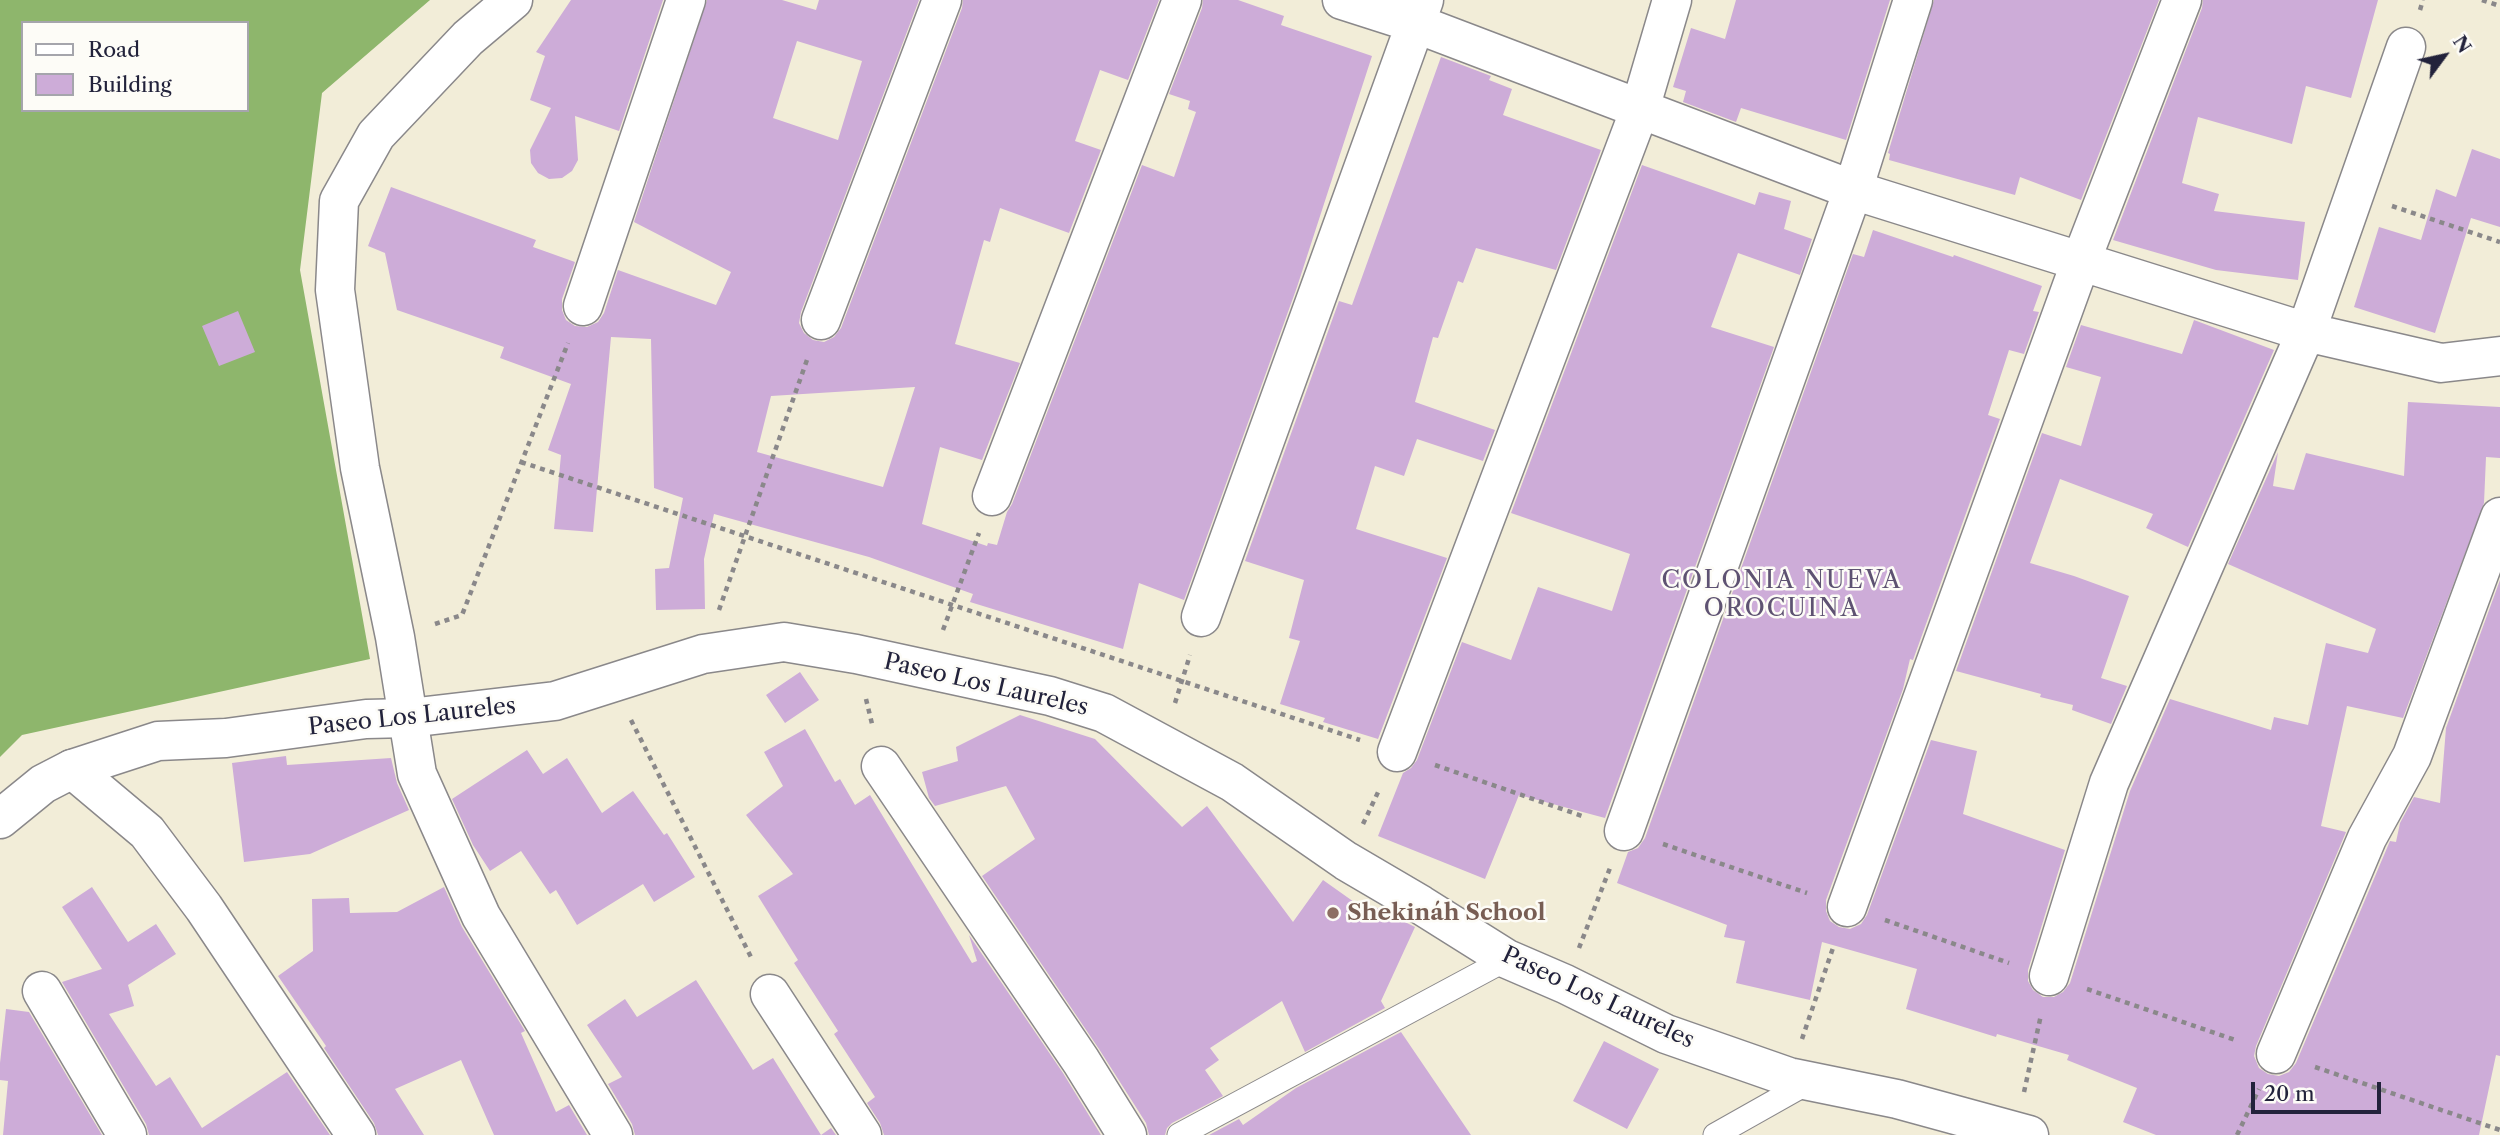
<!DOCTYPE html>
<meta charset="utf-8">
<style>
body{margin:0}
#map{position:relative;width:2500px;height:1135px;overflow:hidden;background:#f2edd8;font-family:"Libre Caslon Text",serif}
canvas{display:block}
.legend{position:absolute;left:21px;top:21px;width:228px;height:91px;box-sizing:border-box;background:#fdfcf7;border:2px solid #a5a5ac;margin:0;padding:9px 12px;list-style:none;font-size:21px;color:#22223b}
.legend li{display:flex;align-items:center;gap:14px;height:35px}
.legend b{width:35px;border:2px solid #a5a5ac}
.north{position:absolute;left:2409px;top:21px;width:70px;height:70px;-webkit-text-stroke:5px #fdfcf7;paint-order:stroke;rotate:57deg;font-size:19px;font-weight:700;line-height:28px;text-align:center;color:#22223b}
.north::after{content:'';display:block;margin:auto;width:24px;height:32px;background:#22223b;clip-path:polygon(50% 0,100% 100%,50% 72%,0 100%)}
.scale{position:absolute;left:2251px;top:1082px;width:130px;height:32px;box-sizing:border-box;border:4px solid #22223b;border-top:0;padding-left:9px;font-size:21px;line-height:24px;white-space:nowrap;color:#22223b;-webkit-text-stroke:5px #fdfcf7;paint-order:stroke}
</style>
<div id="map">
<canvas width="2500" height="1135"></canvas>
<ul class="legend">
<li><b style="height:9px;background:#fff"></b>Road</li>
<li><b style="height:19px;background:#cdacd8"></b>Building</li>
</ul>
<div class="north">N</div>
<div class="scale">20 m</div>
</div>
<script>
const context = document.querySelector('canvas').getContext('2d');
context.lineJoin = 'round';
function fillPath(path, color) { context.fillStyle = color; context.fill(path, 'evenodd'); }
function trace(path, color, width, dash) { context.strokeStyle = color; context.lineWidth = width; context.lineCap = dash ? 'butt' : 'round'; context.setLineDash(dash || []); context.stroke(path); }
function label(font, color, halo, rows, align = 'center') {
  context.font = font + ' "Libre Caslon Text",serif'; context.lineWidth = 5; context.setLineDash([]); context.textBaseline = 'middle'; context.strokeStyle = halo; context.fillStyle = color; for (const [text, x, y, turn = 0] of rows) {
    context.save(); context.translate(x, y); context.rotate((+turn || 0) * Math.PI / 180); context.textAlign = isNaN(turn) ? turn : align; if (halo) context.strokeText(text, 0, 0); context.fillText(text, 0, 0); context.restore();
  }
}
const forest = new Path2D(`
 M 0,0 L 430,0 L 322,93 L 300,270 L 370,659 L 22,735 L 0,757 ZM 23,23 L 247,23 L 247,110 L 23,110 Z`);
const building = new Path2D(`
 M 571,0 L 663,0 L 619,131 L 575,116 L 578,160 L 572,171 L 562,178 L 549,179 L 538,173 L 531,163 L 530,150 L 551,108 L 530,100 L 545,56 L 536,52 Z
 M 707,0 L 782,0 L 816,10 L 819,0 L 919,0 L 801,312 L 799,323 L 804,333 L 813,340 L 824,342 L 834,337 L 841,328 L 962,8 L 963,0 L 1159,0 L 1128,80 L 1100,70 L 1075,141 L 1101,150 L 1069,233 L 1000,208 L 990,242 L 984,240 L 955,344 L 1020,363 L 982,460 L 940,447 L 922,524 L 987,546 L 988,543 L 997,545 L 1007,512 L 1012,504 L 1142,165 L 1174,177 L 1196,112 L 1188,109 L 1190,101 L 1169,94 L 1202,8 L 1203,0 L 1238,0 L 1284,16 L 1281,25 L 1372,56 L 1297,287 L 1184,600 L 1139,583 L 1123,649 L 970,602 L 973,594 L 869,557 L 714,514 L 704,559 L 705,609 L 656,610 L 655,569 L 669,568 L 683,498 L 654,488 L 651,339 L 611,337 L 593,532 L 554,529 L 561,455 L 548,450 L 571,384 L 500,358 L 504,347 L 397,310 L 385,253 L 368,246 L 391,187 L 536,240 L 533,247 L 575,262 L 562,299 L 562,310 L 566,320 L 575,326 L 587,327 L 598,322 L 604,313 L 618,270 L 716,305 L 731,272 L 634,222 ZM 797,41 L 862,61 L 838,140 L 773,118 ZM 915,387 L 883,487 L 757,452 L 771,396 Z
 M 1736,0 L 1890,0 L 1846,140 L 1741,108 L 1736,122 L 1683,102 L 1686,91 L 1673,87 L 1691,28 L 1725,39 Z
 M 1934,0 L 2159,0 L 2081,200 L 2020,177 L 2015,195 L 1889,160 L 1890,154 L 1888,153 Z
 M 2203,0 L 2378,0 L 2351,98 L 2306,86 L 2292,144 L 2198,117 L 2182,183 L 2219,194 L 2214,211 L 2305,222 L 2298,280 L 2216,270 L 2113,240 L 2202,8 Z
 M 1441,57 L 1491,76 L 1489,80 L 1512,89 L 1503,115 L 1601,150 L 1556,270 L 1476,248 L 1463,283 L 1458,281 L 1438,338 L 1433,337 L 1415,402 L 1495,430 L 1483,461 L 1417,439 L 1404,476 L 1375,466 L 1356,529 L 1447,558 L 1378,739 L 1323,722 L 1325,718 L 1280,704 L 1300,641 L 1289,638 L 1304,580 L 1245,561 L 1339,301 L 1352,305 Z
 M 2472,149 L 2500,159 L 2500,227 L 2471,218 L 2435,333 L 2354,307 L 2379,227 L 2421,240 L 2436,189 L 2456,197 Z
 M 1642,165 L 1755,205 L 1759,192 L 1791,201 L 1784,229 L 1812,239 L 1800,275 L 1738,253 L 1711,327 L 1774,347 L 1605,818 L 1519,795 L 1485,879 L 1378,836 L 1403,773 L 1411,768 L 1417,760 L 1462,642 L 1511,660 L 1538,587 L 1612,611 L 1630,554 L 1511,513 Z
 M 1873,230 L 1953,257 L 1954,255 L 2042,286 L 2033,311 L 2039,312 L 2024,354 L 2009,350 L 1988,415 L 2000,419 L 1913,660 L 1910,659 L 1903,689 L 1826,900 L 1826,911 L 1830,921 L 1839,927 L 1850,929 L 1861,924 L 1867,915 L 1931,740 L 1977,751 L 1963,814 L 2065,850 L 2028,970 L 2028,981 L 2033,990 L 2043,997 L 2054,997 L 2063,992 L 2070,983 L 2130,791 L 2170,699 L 2271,730 L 2274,717 L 2308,725 L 2326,643 L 2368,653 L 2376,629 L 2228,564 L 2278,452 L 2273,486 L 2294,490 L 2306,453 L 2404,476 L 2408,402 L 2500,407 L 2500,458 L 2486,457 L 2484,503 L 2403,718 L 2347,706 L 2321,826 L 2346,832 L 2256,1046 L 2254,1056 L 2259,1068 L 2268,1074 L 2279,1076 L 2289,1072 L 2296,1063 L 2387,848 L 2390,841 L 2396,842 L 2400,823 L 2414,797 L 2440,803 L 2446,728 L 2500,580 L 2500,1056 L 2496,1055 L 2479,1135 L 2156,1135 L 2123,1122 L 2137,1088 L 2067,1060 L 2069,1055 L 1997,1034 L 1996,1037 L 1906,1009 L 1917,969 L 1822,942 L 1810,1000 L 1736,983 L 1745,941 L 1724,937 L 1727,925 L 1617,883 L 1628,852 L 1638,848 L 1645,838 L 1853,254 L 1864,257 Z
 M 238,311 L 255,352 L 219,366 L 202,326 Z
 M 2194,320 L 2274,350 L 2188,547 L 2146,528 L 2153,514 L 2060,479 L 2030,563 L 2074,576 L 2129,596 L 2101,678 L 2127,686 L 2111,724 L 2072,710 L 2073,705 L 2040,697 L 2041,694 L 1956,671 L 2042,433 L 2081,446 L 2101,377 L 2066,367 L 2081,325 L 2182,354 Z
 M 800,672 L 819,700 L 785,723 L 766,695 Z
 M 1020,715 L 1095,739 L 1182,827 L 1207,806 L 1293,922 L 1323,880 L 1371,914 L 1375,907 L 1415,927 L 1381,1001 L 1385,1008 L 1305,1052 L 1282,1001 L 1210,1048 L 1219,1060 L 1205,1070 L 1223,1096 L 1172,1123 L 1167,1128 L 1165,1135 L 1149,1135 L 1146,1123 L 1099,1049 L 982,876 L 1035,839 L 1006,786 L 935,806 L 929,798 L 922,772 L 958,761 L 956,747 Z
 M 805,729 L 835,782 L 840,779 L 855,805 L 870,795 L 972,963 L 977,961 L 969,935 L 1063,1073 L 1101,1135 L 884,1135 L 880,1123 L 867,1103 L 875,1097 L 834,1034 L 838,1031 L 794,963 L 798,960 L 758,896 L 793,874 L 746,815 L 783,786 L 764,752 Z
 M 527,750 L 543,774 L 567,758 L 602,813 L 633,791 L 664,835 L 667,833 L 695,877 L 654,902 L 643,884 L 577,925 L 556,890 L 550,894 L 521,851 L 490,871 L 473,845 L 452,799 Z
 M 286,756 L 287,765 L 391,758 L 397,783 L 409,810 L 310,854 L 244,862 L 232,763 Z
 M 92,887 L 128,942 L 156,924 L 176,954 L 128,985 L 134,1006 L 109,1014 L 156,1086 L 170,1077 L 202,1128 L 287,1072 L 330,1135 L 149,1135 L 146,1124 L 62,982 L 102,969 L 62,907 Z
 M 444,887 L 462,927 L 525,1031 L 521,1033 L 556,1112 L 569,1105 L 587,1135 L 494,1135 L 461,1060 L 395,1089 L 424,1135 L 378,1135 L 374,1123 L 324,1048 L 326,1046 L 278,976 L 313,951 L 312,899 L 349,898 L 350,913 L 397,912 Z
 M 696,980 L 753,1070 L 773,1058 L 821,1135 L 831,1128 L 836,1135 L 635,1135 L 632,1124 L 608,1084 L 622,1077 L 587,1025 L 625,999 L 637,1017 Z
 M 6,1009 L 29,1012 L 102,1135 L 3,1135 L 8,1081 L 0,1080 L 0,1063 Z
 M 1401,1032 L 1471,1135 L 1209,1135 L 1239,1119 L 1243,1125 L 1296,1088 Z
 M 1604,1041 L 1659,1069 L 1627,1129 L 1573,1101 Z`);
const path = new Path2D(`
 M 2482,0 L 2500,6
 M 2420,10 L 2423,0
 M 2392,206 L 2500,242
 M 521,462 L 1360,740
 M 719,610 L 808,357
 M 435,624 L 462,615 L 568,343
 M 943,630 L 979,533
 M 866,699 L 873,728
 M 1175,703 L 1190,655
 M 631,720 L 752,959
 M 1435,765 L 1585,817
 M 1363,824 L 1380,788
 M 1663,844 L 1807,893
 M 1885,920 L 2009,963
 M 1579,948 L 1610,868
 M 2087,989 L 2238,1041
 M 1802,1039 L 1834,945
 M 2315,1067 L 2500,1130
 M 2024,1092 L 2041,1015
 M 2237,1135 L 2259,1089`);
const service = new Path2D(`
 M 1179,1135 L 1507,959
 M 1715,1135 L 1809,1082`);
const minor = new Path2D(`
 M 513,0 L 468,38 L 376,135 L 339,201 L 335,290 L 360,468 L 395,637 L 417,774 L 481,916 L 613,1135
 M 1342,0 L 1417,24 L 1853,190 L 2306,332 L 2441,363 L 2500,356
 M 583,306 L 686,0
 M 821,320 L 942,0
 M 992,496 L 1182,0
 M 1201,617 L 1424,0
 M 1397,752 L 1640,109 L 1672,0
 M 881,766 L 1081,1061 L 1127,1135
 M 72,769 L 147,832 L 204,908 L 356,1135
 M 1624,831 L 1853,190 L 1913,0
 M 1847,907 L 2081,261 L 2182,0
 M 2049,976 L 2109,783 L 2306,332 L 2406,47
 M 42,991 L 127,1135
 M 770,994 L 862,1135
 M 2276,1054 L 2367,838 L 2412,756 L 2500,517`);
const tertiary = new Path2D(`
 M 0,819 L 43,784 L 72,769 L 158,741 L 226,738 L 366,719 L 409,718 L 555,701 L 703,654 L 784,642 L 856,654 L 1050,696 L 1104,713 L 1232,782 L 1346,861 L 1421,905 L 1507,959 L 1565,984 L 1666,1034 L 1789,1077 L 1897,1099 L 2029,1135`);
const markers = [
 [1333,913,7,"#8d6e63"]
];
const streetNames = [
 ["Paseo Los Laureles",986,685,13],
 ["Paseo Los Laureles",412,717,-6],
 ["Paseo Los Laureles",1598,998,25]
];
const educationNames = [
 ["Shekináh School",1347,913]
];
const neighbourhoodNames = [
 ["COLONIA NUEVA",1782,581],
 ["OROCUINA",1782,609]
];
fillPath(forest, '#8eb66c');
fillPath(building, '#cdacd8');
trace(service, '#8a888a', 25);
trace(minor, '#8a888a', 41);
trace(tertiary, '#8a888a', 41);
trace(path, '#8a888a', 4.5, [5, 5]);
trace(service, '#fff', 23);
trace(minor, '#fff', 38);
trace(tertiary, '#fff', 38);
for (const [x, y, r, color] of markers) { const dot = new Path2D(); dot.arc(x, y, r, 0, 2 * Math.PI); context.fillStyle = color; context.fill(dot); trace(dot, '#fdfcf7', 2.5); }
label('23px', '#22223b', '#fdfcf7', streetNames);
label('bold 23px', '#785e54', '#fdfcf7', educationNames, 'left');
context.letterSpacing = '2px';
label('24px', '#5e5272', '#fdfcf7', neighbourhoodNames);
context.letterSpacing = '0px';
</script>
